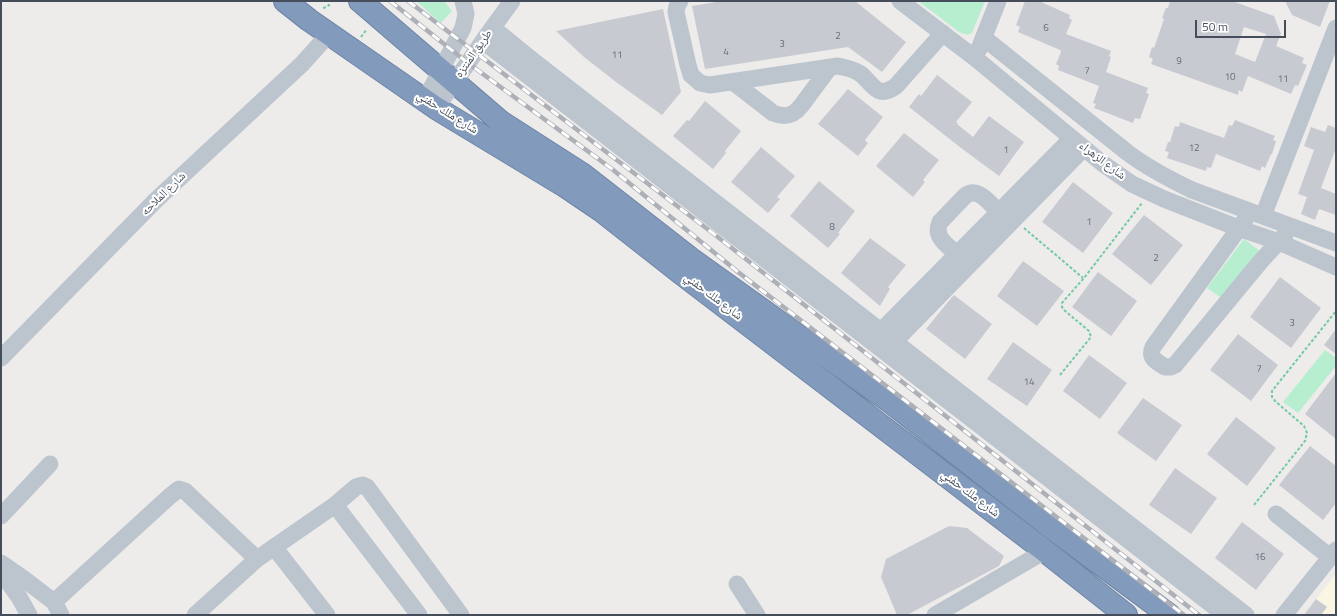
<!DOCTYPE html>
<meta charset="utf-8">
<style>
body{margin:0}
#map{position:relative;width:1337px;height:616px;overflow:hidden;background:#eeebeb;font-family:"Titillium Web",sans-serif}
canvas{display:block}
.frame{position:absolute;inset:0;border:2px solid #444d59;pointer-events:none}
.scale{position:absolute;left:1195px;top:20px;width:91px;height:18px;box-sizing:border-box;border:2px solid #444d59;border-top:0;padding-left:5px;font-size:12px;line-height:14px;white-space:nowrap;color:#444d59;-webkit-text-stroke:3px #fff;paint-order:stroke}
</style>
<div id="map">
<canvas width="1337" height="616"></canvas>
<div class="frame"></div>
<div class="scale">50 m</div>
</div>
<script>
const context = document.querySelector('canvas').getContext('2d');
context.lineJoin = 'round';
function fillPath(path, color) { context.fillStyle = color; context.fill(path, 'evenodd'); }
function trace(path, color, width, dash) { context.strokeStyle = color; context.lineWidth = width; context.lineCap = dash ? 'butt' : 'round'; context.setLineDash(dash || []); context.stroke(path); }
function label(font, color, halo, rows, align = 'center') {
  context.font = font + ' "Titillium Web","Noto Naskh Arabic",sans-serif'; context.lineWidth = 4; context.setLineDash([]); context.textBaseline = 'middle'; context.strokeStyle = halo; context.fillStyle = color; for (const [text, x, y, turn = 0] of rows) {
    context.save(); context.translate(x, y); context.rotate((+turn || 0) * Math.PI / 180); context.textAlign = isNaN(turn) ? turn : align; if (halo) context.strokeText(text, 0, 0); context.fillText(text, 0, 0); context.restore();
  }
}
const commercial = new Path2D(`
 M 1336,574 L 1336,615 L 1304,615 L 1310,607 Z`);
const green = new Path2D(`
 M 416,1 L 444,1 L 452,11 L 441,23 Z
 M 918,1 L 985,1 L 972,33 L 967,35 L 959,32 Z
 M 1244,239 L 1260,251 L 1223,299 L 1207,288 Z
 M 1325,350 L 1336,358 L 1336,366 L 1298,413 L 1283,402 Z`);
const building = new Path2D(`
 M 722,1 L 855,1 L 906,42 L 882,72 L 848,47 L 705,69 L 692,6 Z
 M 1025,1 L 1039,1 L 1070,15 L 1069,18 L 1072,20 L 1066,34 L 1111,51 L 1109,56 L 1111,57 L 1106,72 L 1148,88 L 1146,93 L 1149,94 L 1140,119 L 1135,118 L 1133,123 L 1094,108 L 1096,104 L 1093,103 L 1099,86 L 1058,70 L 1059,66 L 1056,64 L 1061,52 L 1060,50 L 1018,32 L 1020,27 L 1016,25 Z
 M 1170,1 L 1232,1 L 1274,16 L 1281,34 L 1276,46 L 1304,58 L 1302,63 L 1307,65 L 1298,86 L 1295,85 L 1291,94 L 1248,76 L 1242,92 L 1239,90 L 1238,95 L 1151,64 L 1153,59 L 1149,57 L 1152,47 L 1154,48 L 1164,19 L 1162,18 L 1166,8 L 1168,8 ZM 1244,27 L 1266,34 L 1255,62 L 1235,54 Z
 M 1285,1 L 1330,1 L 1320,27 L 1292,15 Z
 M 663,9 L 681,92 L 662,115 L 616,82 L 584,57 L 556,31 Z
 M 937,75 L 972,102 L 956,122 L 958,123 L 957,124 L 973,137 L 989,116 L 1024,142 L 999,176 L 961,148 L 909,107 L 919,94 L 921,96 Z
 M 848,89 L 883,117 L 865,140 L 868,143 L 858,156 L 818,124 Z
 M 705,101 L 741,131 L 725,151 L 726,153 L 713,169 L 673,136 L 687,120 L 689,121 Z
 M 1235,120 L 1275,136 L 1273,140 L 1276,141 L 1272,154 L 1271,154 L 1265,168 L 1262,166 L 1260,171 L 1216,154 L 1211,168 L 1207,167 L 1206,171 L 1167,158 L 1169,152 L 1165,151 L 1168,142 L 1170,142 L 1175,126 L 1179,127 L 1180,122 L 1224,138 L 1229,125 L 1232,126 Z
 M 1328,125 L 1336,128 L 1336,148 L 1321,188 L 1336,194 L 1336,215 L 1319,209 L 1315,220 L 1301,214 L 1307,197 L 1298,194 L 1314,150 L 1304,146 L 1311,127 L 1325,132 Z
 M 904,133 L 939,160 L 923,180 L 925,182 L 913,197 L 876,166 Z
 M 761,147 L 795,176 L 777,197 L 780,199 L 768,213 L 731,182 Z
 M 819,181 L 855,211 L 838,233 L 840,234 L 828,248 L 790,216 Z
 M 1073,182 L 1113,213 L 1083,253 L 1042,222 Z
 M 1144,215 L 1183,245 L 1151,285 L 1112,254 Z
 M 870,238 L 906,265 L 888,287 L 890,289 L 880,306 L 841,273 Z
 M 1023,261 L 1064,291 L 1037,326 L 997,296 Z
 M 1098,272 L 1137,301 L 1111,336 L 1072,307 Z
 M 1280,277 L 1321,308 L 1291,348 L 1250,317 Z
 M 954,295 L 992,324 L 965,359 L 926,329 L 947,303 Z
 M 1336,329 L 1336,354 L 1324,345 Z
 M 1238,334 L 1278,365 L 1251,401 L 1210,370 Z
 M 1013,342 L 1052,370 L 1027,406 L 987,379 Z
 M 1089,355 L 1127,383 L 1100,419 L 1063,391 Z
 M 1336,373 L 1336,439 L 1305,414 Z
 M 1143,398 L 1182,425 L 1156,461 L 1117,433 Z
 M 1236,417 L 1276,448 L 1247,486 L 1207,454 Z
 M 1310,446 L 1336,466 L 1336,503 L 1323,520 L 1279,485 Z
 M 1175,468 L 1217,498 L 1191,534 L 1149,505 Z
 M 1242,522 L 1284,554 L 1256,590 L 1215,558 Z
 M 949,526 L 967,528 L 1004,556 L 999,566 L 907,615 L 897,615 L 881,577 L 886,559 Z
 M 1316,599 L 1327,607 L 1321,615 L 1304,615 Z`);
const path = new Path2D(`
 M 323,8 L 327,7 L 329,5 L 329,1
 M 361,37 L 367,29
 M 1024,228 L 1083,278
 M 1060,375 L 1091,337 L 1089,331 L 1064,310 L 1062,307 L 1062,303 L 1084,278 L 1142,203
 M 1254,505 L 1305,441 L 1307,433 L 1304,426 L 1275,401 L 1272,397 L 1272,391 L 1336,311`);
const minor = new Path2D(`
 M 680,1 L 677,6 L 676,12 L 688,65 L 691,75 L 700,83 L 710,85 L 838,66 C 846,68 855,69 862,75 C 874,86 878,99 896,86 L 943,33
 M 900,1 L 975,58 L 1102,163 L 1132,184 L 1164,199 L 1238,228 L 1279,242 L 1336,267
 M 493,28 L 536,63 L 1246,615
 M 984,38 L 1128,153 C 1148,168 1169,179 1192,190 L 1336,243
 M 483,41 L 1225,615
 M 979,49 L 998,1
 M 733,82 L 773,113 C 785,118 793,116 801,106 L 830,67
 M 425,100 L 463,28 L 466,14 L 463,1
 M 436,108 L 468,63 L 483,41 L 512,1
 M 1263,216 L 1336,28
 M 1245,220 L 1153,347 C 1148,358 1157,362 1165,367 L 1170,367 L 1175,365 L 1261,261 L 1285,235
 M 957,254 C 947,245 933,237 940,222 L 965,196 C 978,186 989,203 999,212
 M 881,331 L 1072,138
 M 894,342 L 1084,148
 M 1,358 L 156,200 L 302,64 L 329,34
 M 335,505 L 419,615
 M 1276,514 L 1330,557
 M 1,516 L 50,464
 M 274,547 L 327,615
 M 1,563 L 24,579 L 54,602 L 61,615
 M 1,572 L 19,597 L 29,615
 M 737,584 L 757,615
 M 54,602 L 170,496 L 179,489 L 185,491 L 257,559
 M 195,615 L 257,559 L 335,505 L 356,487 L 363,485 L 367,487 L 461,615
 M 935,615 L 1045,551
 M 1284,615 L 1336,550`);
const highway = new Path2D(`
 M 285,1 L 309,20 L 436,108 L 565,186 L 602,211 L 681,273 L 1045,551 L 1126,615
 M 360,1 L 501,122 L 582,174 L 691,259 L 892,403 L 1056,531 L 1169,615`);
const rail = new Path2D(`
 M 390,1 L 468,63 L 612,169 L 738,272 L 1184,615
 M 408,1 L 714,234 L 1199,615`);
const numberNames = [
 ["6",1046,29],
 ["2",838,37],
 ["3",782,45],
 ["4",726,53],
 ["11",617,56],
 ["9",1179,62],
 ["7",1087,72],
 ["10",1230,78],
 ["11",1283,80],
 ["12",1194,149],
 ["1",1006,151],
 ["1",1089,223],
 ["8",832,228],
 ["2",1156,259],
 ["3",1292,324],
 ["7",1259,370],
 ["14",1029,383],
 ["16",1260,558]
];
const streetNames = [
 ["طريق المنتزه",474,54,-55],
 ["شارع ملك حفني",447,113,32],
 ["شارع الزهراء",1102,161,37],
 ["شارع الملاحه",164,194,-44],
 ["شارع ملك حفني",713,297,37],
 ["شارع ملك حفني",970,494,37]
];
fillPath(commercial, '#fbf6e2');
fillPath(green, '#b8eed0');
fillPath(building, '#c8cad1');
trace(highway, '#6d85a7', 24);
trace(path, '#70cba5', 2, [3, 2]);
trace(minor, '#bcc5ce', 17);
trace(highway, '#829abb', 22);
trace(rail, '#adb0b6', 4.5);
trace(rail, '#fff', 3, [9]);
label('10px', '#656c77', null, numberNames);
label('12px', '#444d59', '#fff', streetNames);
</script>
